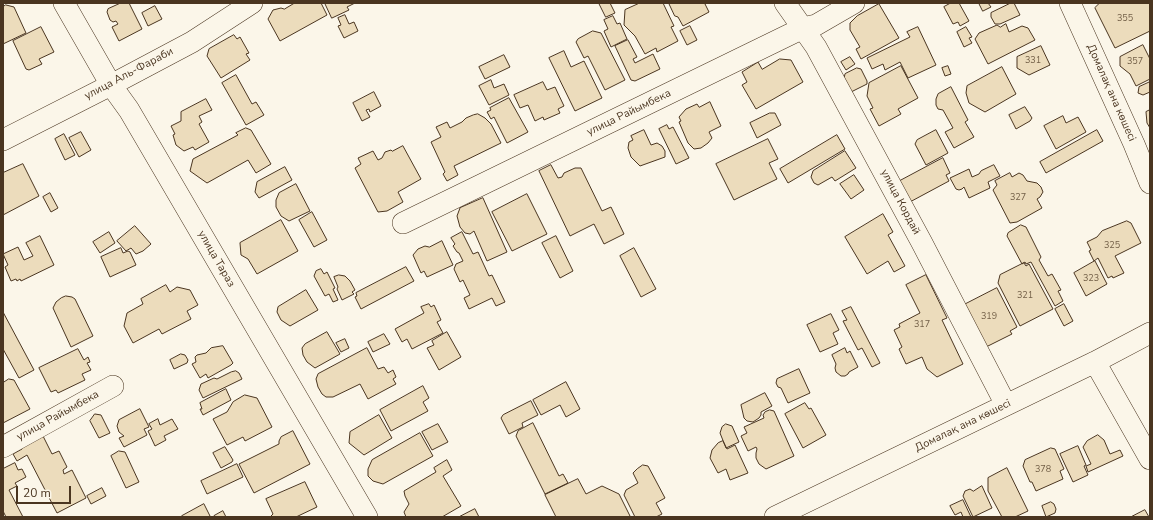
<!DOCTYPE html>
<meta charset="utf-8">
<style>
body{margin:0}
#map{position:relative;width:1153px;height:520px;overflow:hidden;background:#fbf6e9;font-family:"Nunito Sans",sans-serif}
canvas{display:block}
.frame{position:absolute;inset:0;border:4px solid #4a3520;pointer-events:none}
.scale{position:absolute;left:16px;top:486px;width:55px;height:18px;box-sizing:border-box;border:2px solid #4a3520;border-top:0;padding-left:5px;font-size:12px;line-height:14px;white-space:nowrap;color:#4a3520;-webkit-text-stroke:3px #fbf6e9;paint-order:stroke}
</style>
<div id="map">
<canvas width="1153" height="520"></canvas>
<div class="frame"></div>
<div class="scale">20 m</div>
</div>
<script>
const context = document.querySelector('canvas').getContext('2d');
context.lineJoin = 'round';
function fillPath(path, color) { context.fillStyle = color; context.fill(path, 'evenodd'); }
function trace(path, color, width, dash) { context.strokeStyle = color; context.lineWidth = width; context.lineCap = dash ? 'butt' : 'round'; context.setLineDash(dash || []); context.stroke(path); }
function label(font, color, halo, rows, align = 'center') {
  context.font = font + ' "Nunito Sans",sans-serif'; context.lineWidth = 3; context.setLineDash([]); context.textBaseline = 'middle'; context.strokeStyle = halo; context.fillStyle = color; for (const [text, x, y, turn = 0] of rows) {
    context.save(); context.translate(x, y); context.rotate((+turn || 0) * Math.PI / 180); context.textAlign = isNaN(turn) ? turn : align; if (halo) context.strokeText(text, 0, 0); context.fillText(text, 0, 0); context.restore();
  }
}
const building = new Path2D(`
 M 121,3 L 129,3 L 142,29 L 119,41 L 112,27 L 118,24 L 116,21 L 113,22 L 110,20 L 107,12 L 108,9 Z
 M 295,3 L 321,3 L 327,15 L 280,41 L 268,19 L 273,10 L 281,8 L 284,9 Z
 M 325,3 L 355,3 L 347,7 L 349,10 L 332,18 Z
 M 599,3 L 610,3 L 615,13 L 606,17 Z
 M 640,3 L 663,3 L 674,26 L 671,27 L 678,41 L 657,52 L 656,48 L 645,54 L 635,36 L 624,25 L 625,10 Z
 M 669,3 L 707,3 L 705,4 L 709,12 L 683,26 L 678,17 L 675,16 Z
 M 951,3 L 959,3 L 969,21 L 960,26 L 958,22 L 953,24 L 944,7 Z
 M 979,3 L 988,3 L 991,7 L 983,11 Z
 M 1011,3 L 1014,3 L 1020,15 L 1000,24 L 995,24 L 991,17 L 991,13 Z
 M 1100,3 L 1150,3 L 1150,31 L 1115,48 L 1095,8 Z
 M 879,4 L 899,38 L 861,59 L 856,49 L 860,47 L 850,30 L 850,23 L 857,16 Z
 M 6,5 L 14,7 L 26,33 L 3,44 L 3,7 Z
 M 155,6 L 162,19 L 148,26 L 142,13 Z
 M 345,15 L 349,24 L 354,22 L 358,31 L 344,38 L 338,26 L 341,25 L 338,18 Z
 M 613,16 L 617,24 L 620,23 L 627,39 L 611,47 L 604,31 L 608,29 L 604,20 Z
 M 1006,24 L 1009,32 L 1022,26 L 1028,28 L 1035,40 L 988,64 L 975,39 L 979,33 L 997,25 L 1000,27 Z
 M 690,26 L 697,40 L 687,45 L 680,31 Z
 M 41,27 L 54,52 L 39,59 L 42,64 L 29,70 L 26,69 L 13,41 Z
 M 918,27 L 936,65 L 908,78 L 900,62 L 885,70 L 883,64 L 872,69 L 867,58 L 910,37 L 907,32 Z
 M 966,27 L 972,37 L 969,38 L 972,43 L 964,47 L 957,32 Z
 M 593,31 L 601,33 L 625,80 L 605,90 L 588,56 L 584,58 L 576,42 L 578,39 Z
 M 234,35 L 237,39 L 240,37 L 249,53 L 246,54 L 250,60 L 221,78 L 207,56 L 209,49 Z
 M 628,40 L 637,57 L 633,59 L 635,63 L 653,54 L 660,69 L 635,81 L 631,80 L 615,46 Z
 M 1143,45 L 1150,59 L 1150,79 L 1136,86 L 1130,74 L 1120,66 L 1120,57 Z
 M 1041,46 L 1050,65 L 1029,75 L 1017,68 L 1017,57 Z
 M 564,51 L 571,67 L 584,61 L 602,98 L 575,111 L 549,58 Z
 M 504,55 L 510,67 L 485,79 L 479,67 Z
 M 850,57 L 855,64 L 846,70 L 841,62 Z
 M 780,59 L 791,60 L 803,82 L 756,109 L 742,85 L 747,82 L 742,72 L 758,62 L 762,69 Z
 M 901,66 L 918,98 L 898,109 L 901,114 L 879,126 L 870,109 L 873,108 L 867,96 L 869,83 Z
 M 948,66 L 951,74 L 945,76 L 942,68 Z
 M 1002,67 L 1016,94 L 985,112 L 969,103 L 966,93 L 967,86 Z
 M 857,68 L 861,69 L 867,81 L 867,84 L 851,92 L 844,78 L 845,74 Z
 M 236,75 L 252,104 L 256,102 L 264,115 L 246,125 L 222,83 Z
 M 491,80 L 494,88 L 504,84 L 509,95 L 489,105 L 479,86 Z
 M 543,82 L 547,90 L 555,87 L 564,106 L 558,109 L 560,113 L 544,120 L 543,117 L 535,121 L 528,105 L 520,108 L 514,95 Z
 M 1150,82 L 1150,92 L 1143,95 L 1138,93 L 1139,87 Z
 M 951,87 L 968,120 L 965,122 L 974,137 L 954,148 L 945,132 L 953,128 L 943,110 L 938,109 L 936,105 L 936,99 L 938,94 Z
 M 374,92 L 381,106 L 370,112 L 369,109 L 366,110 L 370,117 L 362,121 L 353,103 Z
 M 509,98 L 528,132 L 507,143 L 494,117 L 491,119 L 487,112 L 491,110 L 490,108 Z
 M 206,99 L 212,110 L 199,116 L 202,122 L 199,124 L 209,142 L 195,150 L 193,147 L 184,151 L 176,145 L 173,135 L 175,134 L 171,126 L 181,121 L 181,112 Z
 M 710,102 L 721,126 L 709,132 L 712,138 L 708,143 L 701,148 L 694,149 L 688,143 L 679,122 L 681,121 L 679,117 L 686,109 L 697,104 L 699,107 Z
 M 1025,107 L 1032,118 L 1030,121 L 1016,129 L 1009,115 Z
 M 1150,110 L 1150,128 L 1147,123 L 1146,112 Z
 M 770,113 L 775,113 L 781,125 L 757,138 L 750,123 Z
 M 478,114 L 485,118 L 491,124 L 501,143 L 454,166 L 458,175 L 447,181 L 443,174 L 445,172 L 431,142 L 441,137 L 436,127 L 447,122 L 450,128 L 462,122 L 466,118 L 473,115 Z
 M 1063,116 L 1066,123 L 1078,117 L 1086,132 L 1056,149 L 1044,126 Z
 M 667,125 L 669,129 L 673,127 L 689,158 L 676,164 L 659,129 Z
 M 246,128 L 251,130 L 271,164 L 256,173 L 248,160 L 207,183 L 190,171 L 193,159 L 238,135 L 236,133 Z
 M 644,130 L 651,145 L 657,143 L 662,146 L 665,151 L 665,157 L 640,166 L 631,157 L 628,148 L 629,142 L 633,140 L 631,136 Z
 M 936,130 L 948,153 L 926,165 L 915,144 L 917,140 Z
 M 1097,130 L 1103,141 L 1046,173 L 1040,162 Z
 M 81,132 L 91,150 L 79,157 L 69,138 Z
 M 64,134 L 75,155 L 65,160 L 55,139 Z
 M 837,135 L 845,149 L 788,183 L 780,169 Z
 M 768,139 L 778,159 L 769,163 L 777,179 L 734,200 L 716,164 Z
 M 403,146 L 421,179 L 398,192 L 403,202 L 387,211 L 378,212 L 355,168 L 361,164 L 358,158 L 373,151 L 378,160 L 382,158 L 385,152 L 391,150 L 392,151 Z
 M 845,151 L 856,168 L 835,181 L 832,177 L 818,185 L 814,183 L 811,177 L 813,171 Z
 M 943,158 L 950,173 L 946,175 L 949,181 L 908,203 L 898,182 Z
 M 23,164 L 39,196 L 3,215 L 3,173 Z
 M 551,165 L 558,178 L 562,177 L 564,173 L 575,168 L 581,168 L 602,211 L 611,207 L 624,234 L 604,244 L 594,224 L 570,236 L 539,171 Z
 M 994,165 L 1000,176 L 988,182 L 990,188 L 969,198 L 964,187 L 962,189 L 959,190 L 956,189 L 950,178 L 969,169 L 972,177 L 979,174 L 981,171 Z
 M 285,167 L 292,180 L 259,198 L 255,192 L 257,182 Z
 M 1010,173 L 1012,177 L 1019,173 L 1023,175 L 1027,181 L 1037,183 L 1041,187 L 1043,192 L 1040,197 L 1037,199 L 1042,208 L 1017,222 L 1010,223 L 993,190 L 997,185 L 995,181 Z
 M 854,175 L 864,190 L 851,199 L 840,184 Z
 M 296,184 L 310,211 L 289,221 L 281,216 L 276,207 L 276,200 L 279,193 Z
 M 50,193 L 58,208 L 51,212 L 43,197 Z
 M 527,194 L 547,234 L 512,251 L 492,212 Z
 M 483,198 L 507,252 L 487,261 L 474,231 L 470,234 L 465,233 L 460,227 L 457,216 L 460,208 Z
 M 312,212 L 327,240 L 314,247 L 299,220 Z
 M 883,214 L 893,232 L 888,235 L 905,266 L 894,272 L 888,261 L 867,274 L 845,237 Z
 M 281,220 L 298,251 L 257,274 L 248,259 L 241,255 L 240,243 Z
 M 1127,221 L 1131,223 L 1141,243 L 1115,256 L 1124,273 L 1113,278 L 1112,276 L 1108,278 L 1098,258 L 1094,261 L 1089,251 L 1091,250 L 1087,242 L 1097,237 L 1102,231 Z
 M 1021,225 L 1026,227 L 1041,257 L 1039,260 L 1048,276 L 1052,274 L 1061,290 L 1058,291 L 1063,301 L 1055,306 L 1031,262 L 1026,264 L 1025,262 L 1022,264 L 1007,236 L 1008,233 Z
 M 135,226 L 151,244 L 143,251 L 136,254 L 131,248 L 126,251 L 117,241 Z
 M 109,232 L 115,243 L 100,253 L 93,242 Z
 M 462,232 L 473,254 L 478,252 L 489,276 L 492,275 L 505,302 L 496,306 L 492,298 L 469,309 L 464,298 L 470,295 L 463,280 L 460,282 L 454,269 L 456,264 L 463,261 L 459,253 L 457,252 L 453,246 L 455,244 L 451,238 Z
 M 40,236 L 54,265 L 21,281 L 20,279 L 17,281 L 16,279 L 11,281 L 5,267 L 8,265 L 3,254 L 18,247 L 24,260 L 33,256 L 26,243 Z
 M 556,236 L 573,271 L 560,278 L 542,243 Z
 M 442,241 L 453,265 L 427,277 L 424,271 L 421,273 L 413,255 L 418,249 L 425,246 L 429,247 Z
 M 121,248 L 123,253 L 128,251 L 130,252 L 136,265 L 110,277 L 101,257 Z
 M 634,248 L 656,289 L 641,297 L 620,256 Z
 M 1095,261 L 1107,284 L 1086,296 L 1074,273 Z
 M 1024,263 L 1026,266 L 1029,264 L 1053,309 L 1020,326 L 998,283 L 1000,275 Z
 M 406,267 L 414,281 L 361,309 L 355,297 L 357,296 L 356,293 Z
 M 321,269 L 324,274 L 327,272 L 335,288 L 333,289 L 338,300 L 333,302 L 329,294 L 325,296 L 314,276 L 316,271 Z
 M 339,275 L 345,276 L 350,281 L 355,290 L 352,292 L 354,294 L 342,300 L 337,289 L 338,287 L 334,277 Z
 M 926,275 L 947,318 L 942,320 L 963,364 L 937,377 L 927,369 L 922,357 L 906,364 L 899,349 L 902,347 L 894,330 L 900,327 L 899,324 L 920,313 L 906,285 Z
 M 166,285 L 170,292 L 177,287 L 190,290 L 198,305 L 187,311 L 191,319 L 162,334 L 159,329 L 133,343 L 124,326 L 127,313 L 143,304 L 141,299 Z
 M 997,288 L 1017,327 L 1010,331 L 1012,334 L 982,349 L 960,307 Z
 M 306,290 L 318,310 L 290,326 L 281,320 L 277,312 L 278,307 Z
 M 66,296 L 72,297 L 75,299 L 93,336 L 71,347 L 53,308 L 56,302 L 61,298 Z
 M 429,304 L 431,307 L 434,305 L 441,320 L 437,322 L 443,333 L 412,349 L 407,339 L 402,342 L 395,329 L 424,313 L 421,307 Z
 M 1064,304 L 1073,321 L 1064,326 L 1055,309 Z
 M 851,307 L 880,363 L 872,367 L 862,348 L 858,350 L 843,321 L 847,320 L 842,311 Z
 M 3,312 L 34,370 L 19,378 L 3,349 Z
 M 831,314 L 839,330 L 833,333 L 838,344 L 820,352 L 807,325 Z
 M 327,332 L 340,354 L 315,368 L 307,362 L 303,355 L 302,348 L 305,344 Z
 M 447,332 L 461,357 L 439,370 L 427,348 L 434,345 L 432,341 Z
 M 384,334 L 390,344 L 373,352 L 368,342 Z
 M 345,339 L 349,348 L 341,352 L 336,343 Z
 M 223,346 L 233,363 L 231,365 L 208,378 L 206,374 L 200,378 L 192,364 L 196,362 L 195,357 L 197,355 L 206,353 L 211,348 Z
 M 367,348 L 378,369 L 384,367 L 388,373 L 393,370 L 396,377 L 393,379 L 396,384 L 368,399 L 360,384 L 333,397 L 326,397 L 322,394 L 318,387 L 316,379 L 318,374 Z
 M 845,348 L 847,353 L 850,351 L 858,367 L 849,372 L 848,374 L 845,376 L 841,376 L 836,372 L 835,368 L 836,364 L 832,355 Z
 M 78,349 L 84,360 L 88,357 L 90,362 L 87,363 L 91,370 L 82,374 L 85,380 L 58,393 L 56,390 L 51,392 L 39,368 Z
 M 181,354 L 185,355 L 188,360 L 187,363 L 174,369 L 170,360 Z
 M 799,369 L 810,393 L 788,403 L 781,388 L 778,387 L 776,383 L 777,379 Z
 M 236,371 L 239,373 L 242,379 L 203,398 L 199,390 L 201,384 L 214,378 L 217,379 L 231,372 Z
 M 9,379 L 14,380 L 30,409 L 3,423 L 3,383 Z
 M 566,382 L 580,409 L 566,417 L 560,405 L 541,415 L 533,400 Z
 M 423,386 L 429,398 L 423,402 L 428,411 L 391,431 L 380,410 Z
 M 226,389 L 231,400 L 203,415 L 200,409 L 202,409 L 200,403 Z
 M 765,393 L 772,406 L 761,412 L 761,415 L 759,418 L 753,422 L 747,421 L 744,418 L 741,405 Z
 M 245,395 L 257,398 L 272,427 L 245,441 L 243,437 L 227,445 L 213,419 L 227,412 L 233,402 Z
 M 531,401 L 538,415 L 522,423 L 523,427 L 509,434 L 501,418 L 503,415 Z
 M 805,403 L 809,409 L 811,408 L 826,435 L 803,448 L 785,414 Z
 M 140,409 L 149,427 L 144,429 L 147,435 L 124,447 L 119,438 L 124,436 L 119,432 L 117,426 L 119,420 Z
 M 770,410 L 774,411 L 794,456 L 766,469 L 759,464 L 756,458 L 756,453 L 757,449 L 756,447 L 748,451 L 741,436 L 747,433 L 744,427 L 764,418 L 763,415 L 765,412 Z
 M 95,414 L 101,415 L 110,433 L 99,438 L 90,421 Z
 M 379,415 L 392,438 L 364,455 L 349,443 L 350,432 Z
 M 158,419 L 160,425 L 172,419 L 178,429 L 164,436 L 166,440 L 155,446 L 148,431 L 152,429 L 149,424 Z
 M 533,423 L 559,476 L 563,474 L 568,483 L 545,494 L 516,436 L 518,431 Z
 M 438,424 L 448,442 L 432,450 L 422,432 Z
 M 726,424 L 732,426 L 739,442 L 726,448 L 720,433 L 722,427 Z
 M 293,431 L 310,464 L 254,493 L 239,464 L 279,444 L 279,441 L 281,437 Z
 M 420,433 L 433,456 L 383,484 L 373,481 L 368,476 L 368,469 L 372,460 Z
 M 42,434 L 52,454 L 59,451 L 67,467 L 63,470 L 64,474 L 72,470 L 86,498 L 57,513 L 27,455 L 17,461 L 13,454 L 22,449 L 21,445 Z
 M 1098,435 L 1104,440 L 1110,454 L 1120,450 L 1123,456 L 1088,472 L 1086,466 L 1091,464 L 1083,447 L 1087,441 Z
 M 723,441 L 727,449 L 735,445 L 748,473 L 730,480 L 726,469 L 718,473 L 710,458 L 712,450 L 718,443 Z
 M 1078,446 L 1086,465 L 1084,466 L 1088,475 L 1073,482 L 1060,454 Z
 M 225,447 L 233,460 L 232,462 L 221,468 L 213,453 Z
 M 1051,448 L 1055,449 L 1064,469 L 1060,471 L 1063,479 L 1036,491 L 1032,482 L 1030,482 L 1023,466 L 1025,460 Z
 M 119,451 L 125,452 L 139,482 L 126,488 L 111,456 Z
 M 447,460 L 452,470 L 443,476 L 461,506 L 442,517 L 406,517 L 404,512 L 409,504 L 405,496 L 404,491 L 436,472 L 434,468 Z
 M 15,463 L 18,470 L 22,469 L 26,477 L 15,483 L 17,486 L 9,490 L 23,517 L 6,517 L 3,511 L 3,469 Z
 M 237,464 L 243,477 L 207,494 L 201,481 Z
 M 643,465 L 648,466 L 665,498 L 656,503 L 662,514 L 656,517 L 635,517 L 624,495 L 626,490 L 638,483 L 633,473 L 637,469 Z
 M 1007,468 L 1028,511 L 1015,517 L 1002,517 L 988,491 L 988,478 Z
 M 578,479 L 586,494 L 602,486 L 619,494 L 630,516 L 628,517 L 556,517 L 545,495 Z
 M 305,482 L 317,507 L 296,517 L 270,517 L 273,514 L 266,499 Z
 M 982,486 L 992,508 L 973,517 L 963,496 L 965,491 L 970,489 L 973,491 Z
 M 102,488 L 106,496 L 91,504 L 87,496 Z
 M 963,500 L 971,517 L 963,517 L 961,512 L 955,515 L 950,506 Z
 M 1051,502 L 1054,504 L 1056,509 L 1055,513 L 1046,517 L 1042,506 Z
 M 204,504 L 210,516 L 208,517 L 183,517 L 182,516 Z
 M 475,509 L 479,517 L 459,517 Z
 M 1145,510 L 1149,517 L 1131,517 Z
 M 223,511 L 226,517 L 214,517 L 214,516 Z`);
const minor = new Path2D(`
 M 64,3 L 111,85 L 129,110 L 367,517
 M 785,3 L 816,47 L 922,243 L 1006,405
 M 1070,3 L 1134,144 L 1150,183
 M 3,140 L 111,85 L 192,42 L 252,3
 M 403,223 L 803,28 L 816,25 L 854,3
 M 1095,362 L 1150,459
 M 3,447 L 113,386
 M 775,517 L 1095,362 L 1150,333`);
const numberNames = [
 ["355",1125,19],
 ["331",1033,61],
 ["357",1135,62],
 ["327",1018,198],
 ["325",1112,246],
 ["323",1091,279],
 ["321",1025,296],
 ["319",989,317],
 ["317",922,325],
 ["378",1043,470]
];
const streetNames = [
 ["улица Аль-Фараби",129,74,-28],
 ["Домалақ ана көшесі",1111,93,66],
 ["улица Райымбека",629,113,-26],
 ["улица Кордай",900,202,62],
 ["улица Тараз",216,259,60],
 ["улица Райымбека",58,416,-29],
 ["Домалақ ана көшесі",963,426,-26]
];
fillPath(building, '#ecdcbc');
trace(building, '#4a3520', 1);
trace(minor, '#4a3520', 22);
trace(minor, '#fbf6e9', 21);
label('9px', '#725f47', null, numberNames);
label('11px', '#4a3520', '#fbf6e9', streetNames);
</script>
